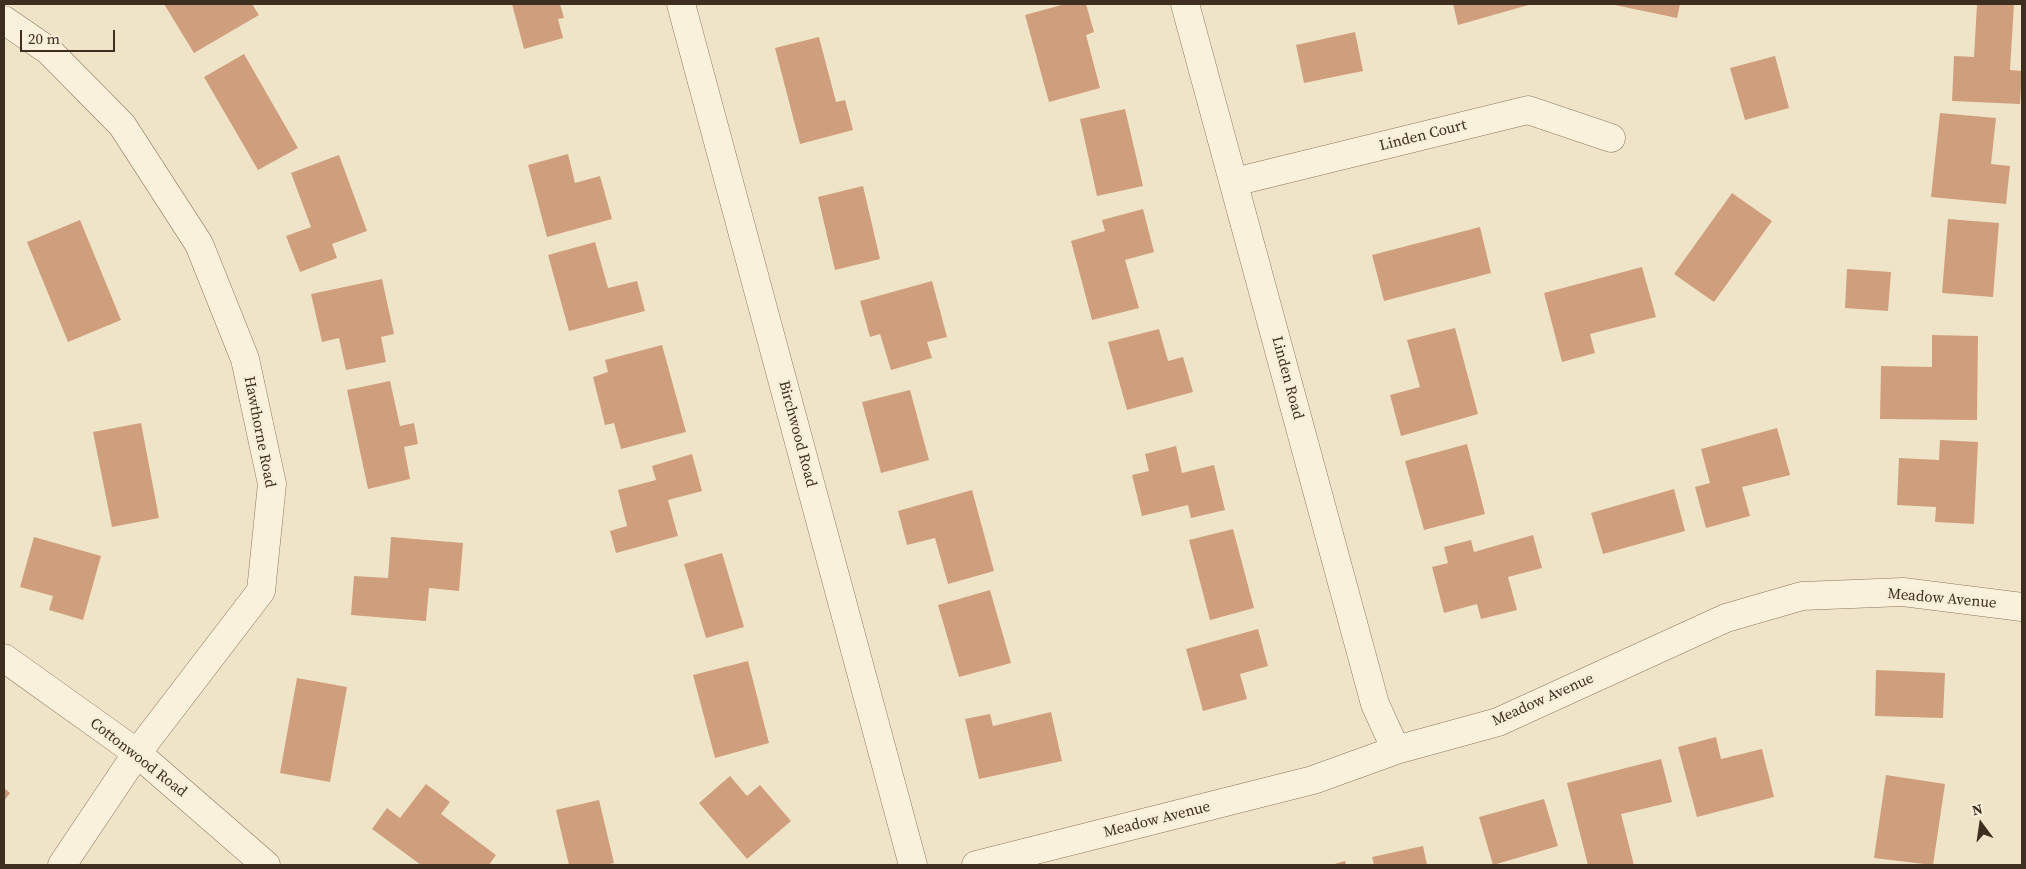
<!DOCTYPE html>
<style>
body{margin:0}
#map{position:relative;width:2026px;height:869px;overflow:hidden;background:#f0e4c8;font-family:"Source Serif 4",serif}
canvas{display:block}
.frame{position:absolute;inset:0;border:5px solid #3d2e20;pointer-events:none}
.north{position:absolute;left:1956px;top:799px;width:50px;height:50px;-webkit-text-stroke:4px #f7eed8;paint-order:stroke;rotate:346deg;font-size:14px;font-weight:700;line-height:20px;text-align:center;color:#3d2e20}
.north::after{content:'';display:block;margin:auto;width:18px;height:22px;background:#3d2e20;clip-path:polygon(50% 0,100% 100%,50% 72%,0 100%)}
.scale{position:absolute;left:20px;top:30px;width:95px;height:22px;box-sizing:border-box;border:2px solid #3d2e20;border-top:0;padding-left:6px;font-size:15px;line-height:18px;white-space:nowrap;color:#3d2e20;-webkit-text-stroke:4px #f7eed8;paint-order:stroke}
</style>
<div id="map">
<canvas width="2026" height="869"></canvas>
<div class="frame"></div>
<div class="north">N</div>
<div class="scale">20 m</div>
</div>
<script>
const context = document.querySelector('canvas').getContext('2d');
context.lineJoin = 'round';
function fillPath(path, color) { context.fillStyle = color; context.fill(path, 'evenodd'); }
function trace(path, color, width, dash) { context.strokeStyle = color; context.lineWidth = width; context.lineCap = dash ? 'butt' : 'round'; context.setLineDash(dash || []); context.stroke(path); }
function label(font, color, halo, rows, align = 'center') {
  context.font = font + ' "Source Serif 4",serif'; context.lineWidth = 5; context.setLineDash([]); context.textBaseline = 'middle'; context.strokeStyle = halo; context.fillStyle = color; for (const [text, x, y, turn = 0] of rows) {
    context.save(); context.translate(x, y); context.rotate((+turn || 0) * Math.PI / 180); context.textAlign = isNaN(turn) ? turn : align; if (halo) context.strokeText(text, 0, 0); context.fillText(text, 0, 0); context.restore();
  }
}
const building = new Path2D(`
 M 164,4 L 252,4 L 259,15 L 194,53 Z
 M 512,4 L 560,4 L 564,18 L 558,19 L 563,38 L 524,49 Z
 M 1065,4 L 1086,4 L 1094,32 L 1086,35 L 1100,88 L 1049,102 L 1025,15 Z
 M 1453,4 L 1532,4 L 1458,25 Z
 M 1610,4 L 1680,4 L 1677,18 Z
 M 1977,4 L 2014,4 L 2010,70 L 2022,71 L 2020,104 L 1952,101 L 1954,56 L 1974,57 Z
 M 1355,32 L 1363,71 L 1304,83 L 1296,45 Z
 M 819,37 L 836,102 L 845,100 L 853,130 L 800,144 L 775,48 Z
 M 244,54 L 298,148 L 258,170 L 204,77 Z
 M 1775,56 L 1789,108 L 1745,120 L 1730,68 Z
 M 1125,109 L 1143,186 L 1097,196 L 1080,119 Z
 M 1940,113 L 1996,118 L 1991,164 L 2010,166 L 2006,204 L 1931,197 Z
 M 568,154 L 575,183 L 600,176 L 612,219 L 547,237 L 528,165 Z
 M 339,155 L 367,231 L 332,244 L 337,258 L 300,272 L 286,236 L 311,227 L 291,173 Z
 M 863,186 L 880,259 L 835,270 L 818,197 Z
 M 1732,193 L 1772,221 L 1714,302 L 1674,274 Z
 M 1143,209 L 1154,252 L 1125,260 L 1139,308 L 1092,320 L 1071,241 L 1105,231 L 1102,220 Z
 M 1948,219 L 1999,223 L 1993,297 L 1942,293 Z
 M 80,220 L 121,320 L 68,342 L 27,242 Z
 M 1480,227 L 1491,273 L 1384,301 L 1372,255 Z
 M 595,242 L 608,288 L 637,281 L 645,311 L 569,331 L 548,255 Z
 M 1642,267 L 1656,317 L 1590,334 L 1595,353 L 1562,362 L 1544,293 Z
 M 1847,269 L 1891,272 L 1888,311 L 1845,308 Z
 M 382,279 L 394,334 L 381,337 L 386,362 L 346,370 L 339,338 L 322,342 L 311,294 Z
 M 932,281 L 947,337 L 927,342 L 932,358 L 891,370 L 880,334 L 870,337 L 860,301 Z
 M 1455,328 L 1478,414 L 1401,436 L 1390,395 L 1420,387 L 1407,340 Z
 M 1159,329 L 1168,361 L 1183,357 L 1193,392 L 1127,410 L 1108,342 Z
 M 1932,335 L 1978,336 L 1977,420 L 1880,419 L 1881,366 L 1932,367 Z
 M 662,345 L 686,432 L 621,449 L 614,423 L 605,425 L 593,377 L 608,372 L 605,360 Z
 M 390,381 L 400,426 L 414,423 L 418,444 L 404,447 L 410,479 L 368,489 L 347,390 Z
 M 910,390 L 929,460 L 881,473 L 862,402 Z
 M 141,423 L 159,518 L 112,527 L 93,432 Z
 M 1777,428 L 1790,475 L 1742,487 L 1750,516 L 1706,528 L 1695,487 L 1710,483 L 1701,449 Z
 M 1940,440 L 1978,442 L 1974,524 L 1935,522 L 1936,507 L 1897,505 L 1899,458 L 1939,460 Z
 M 1467,444 L 1485,514 L 1424,530 L 1405,461 Z
 M 1176,446 L 1182,473 L 1214,465 L 1225,510 L 1191,518 L 1188,505 L 1142,516 L 1132,475 L 1149,471 L 1145,454 Z
 M 692,454 L 702,491 L 668,500 L 678,536 L 616,553 L 610,531 L 627,526 L 618,490 L 656,480 L 652,466 Z
 M 1674,489 L 1685,531 L 1603,554 L 1591,513 Z
 M 972,490 L 994,571 L 948,584 L 935,538 L 907,545 L 898,511 Z
 M 1233,529 L 1254,608 L 1210,620 L 1189,540 Z
 M 1533,535 L 1542,568 L 1508,577 L 1517,610 L 1481,619 L 1477,604 L 1444,613 L 1432,567 L 1448,563 L 1444,547 L 1471,540 L 1474,552 Z
 M 34,537 L 101,556 L 83,620 L 49,610 L 53,596 L 20,587 Z
 M 391,537 L 463,543 L 459,591 L 429,588 L 426,621 L 351,615 L 354,576 L 388,578 Z
 M 722,553 L 744,627 L 706,638 L 684,564 Z
 M 990,590 L 1011,663 L 959,677 L 938,605 Z
 M 1258,629 L 1268,666 L 1240,674 L 1247,699 L 1203,711 L 1186,649 Z
 M 748,661 L 769,743 L 715,758 L 693,675 Z
 M 1876,670 L 1945,673 L 1943,718 L 1875,716 Z
 M 297,678 L 347,687 L 330,782 L 280,773 Z
 M 1051,712 L 1062,761 L 979,779 L 965,719 L 990,714 L 993,726 Z
 M 1716,737 L 1721,759 L 1762,749 L 1774,797 L 1697,817 L 1678,747 Z
 M 1661,759 L 1672,802 L 1621,814 L 1634,865 L 1588,865 L 1567,783 Z
 M 1886,775 L 1945,784 L 1933,865 L 1874,858 Z
 M 730,776 L 747,796 L 760,785 L 791,821 L 747,859 L 699,803 Z
 M 426,784 L 450,802 L 441,814 L 496,855 L 489,865 L 421,865 L 372,829 L 387,808 L 400,818 Z
 M 4,788 L 10,793 L 4,801 Z
 M 1544,799 L 1558,846 L 1493,865 L 1479,817 Z
 M 599,800 L 614,863 L 605,865 L 569,865 L 556,810 Z
 M 1423,846 L 1427,865 L 1374,865 L 1372,857 Z
 M 1345,861 L 1346,865 L 1331,865 Z`);
const minor = new Path2D(`
 M 681,4 L 913,865
 M 1185,4 L 1375,704 L 1396,750
 M 4,20 L 49,51 L 122,125 L 199,244 L 245,359 L 272,484 L 261,591 L 137,753 L 62,865
 M 1234,182 L 1528,110 L 1611,138
 M 4,658 L 137,753 L 266,865
 M 976,865 L 1313,780 L 1396,750 L 1498,722 L 1726,618 L 1802,596 L 1903,592 L 2022,607`);
const streetNames = [
 ["Linden Court",1423,136,-14],
 ["Linden Road",1287,378,75],
 ["Hawthorne Road",259,432,79],
 ["Birchwood Road",797,434,75],
 ["Meadow Avenue",1942,599,5],
 ["Meadow Avenue",1543,700,-24],
 ["Cottonwood Road",138,758,38],
 ["Meadow Avenue",1157,820,-14]
];
fillPath(building, '#cf9f7d');
trace(minor, '#8d765c', 29);
trace(minor, '#faf1dc', 28);
label('15px', '#3d2e20', '#f7eed8', streetNames);
</script>
